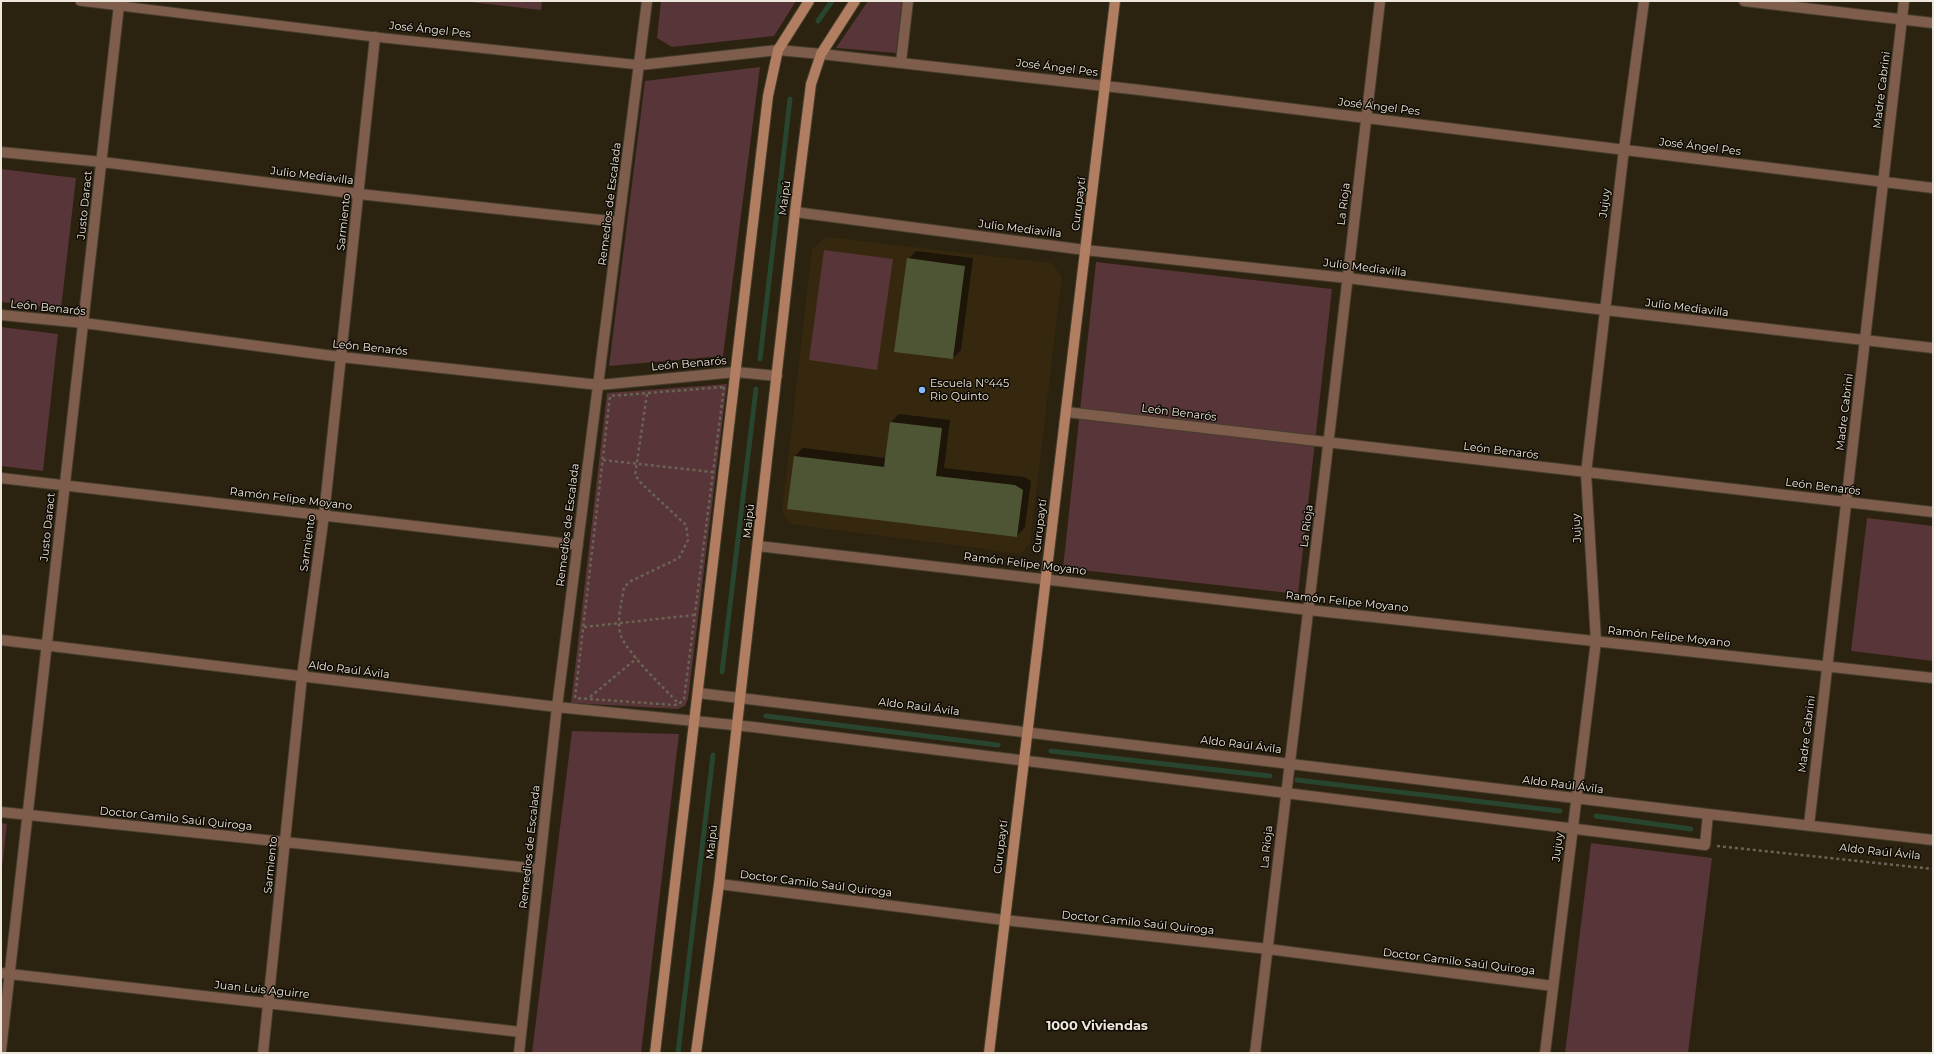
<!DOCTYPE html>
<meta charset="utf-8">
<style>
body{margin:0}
#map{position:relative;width:1934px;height:1054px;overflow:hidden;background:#2b2210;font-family:Montserrat,sans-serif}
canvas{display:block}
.frame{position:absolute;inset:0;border:2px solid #eee8dc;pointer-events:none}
</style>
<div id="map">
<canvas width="1934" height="1054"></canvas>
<div class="frame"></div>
</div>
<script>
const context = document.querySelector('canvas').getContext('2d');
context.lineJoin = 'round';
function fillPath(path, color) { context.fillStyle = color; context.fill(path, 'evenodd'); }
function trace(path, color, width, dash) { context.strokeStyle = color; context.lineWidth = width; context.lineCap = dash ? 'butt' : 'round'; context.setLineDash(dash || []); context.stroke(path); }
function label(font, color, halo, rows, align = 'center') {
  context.font = font + ' Montserrat,sans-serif'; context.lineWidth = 3; context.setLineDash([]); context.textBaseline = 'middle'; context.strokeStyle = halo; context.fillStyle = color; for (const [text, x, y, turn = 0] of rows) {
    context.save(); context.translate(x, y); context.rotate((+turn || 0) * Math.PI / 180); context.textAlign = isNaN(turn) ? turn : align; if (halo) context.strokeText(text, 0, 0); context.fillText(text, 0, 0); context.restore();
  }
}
const built = new Path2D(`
 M 826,237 L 1052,263 L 1062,277 L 1030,543 L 1021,554 L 790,524 L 782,512 L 812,249 Z`);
const green = new Path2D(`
 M 461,1 L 542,1 L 541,10 Z
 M 661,1 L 796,1 L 774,36 L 672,47 L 657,38 Z
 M 868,1 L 902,1 L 896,53 L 836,48 Z
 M 760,67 L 723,356 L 609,366 L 645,81 Z
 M 1,169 L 76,178 L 61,309 L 1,302 Z
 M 824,250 L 893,259 L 877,370 L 809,360 Z
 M 1096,262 L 1332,289 L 1298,594 L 1063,568 Z
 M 1,327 L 58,334 L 43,471 L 1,466 Z
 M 727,384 L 688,699 L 685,706 L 678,709 L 571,703 L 607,393 Z
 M 1867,518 L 1933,526 L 1933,661 L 1851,651 Z
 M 572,731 L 679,734 L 641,1053 L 532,1053 Z
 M 1,823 L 7,824 L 1,876 Z
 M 1591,843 L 1712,858 L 1688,1053 L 1565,1053 Z`);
const shadow = new Path2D(`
 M 916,251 L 973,258 L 961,350 L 953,358 L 908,259 Z
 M 899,414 L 950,420 L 944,468 L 1024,477 L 1031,481 L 1025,527 L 1017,536 L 795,456 L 803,448 L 886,458 L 891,422 Z`);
const stream = new Path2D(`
 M 818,21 L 832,1
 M 760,359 L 790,99
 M 722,672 L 756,389
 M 766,716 L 998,745
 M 1051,751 L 1270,776
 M 1297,780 L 1560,811
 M 1596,816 L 1691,829
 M 678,1053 L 713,755`);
const building = new Path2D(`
 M 907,258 L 965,266 L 953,359 L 894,352 Z
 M 890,422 L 942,428 L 936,476 L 1015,485 L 1023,490 L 1017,537 L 787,509 L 794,456 L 884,467 Z`);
const path = new Path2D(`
 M 724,387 L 684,699 L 679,704 L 675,705 L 575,698 L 610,396 Z
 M 647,394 L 635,475 L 641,483 L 686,525 L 688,540 L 679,558 L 631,581 L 624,587 C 622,602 616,622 621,636 C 629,655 664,688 679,704
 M 603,460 L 712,472
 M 584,627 L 694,615
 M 590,697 L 637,658
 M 1717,846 L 1933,869`);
const lane = new Path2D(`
 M 80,1 L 375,37 L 640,65`);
const street = new Path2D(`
 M 1744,1 L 1933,23
 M 901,62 L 908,1
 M 640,65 L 778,50 L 821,54 L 1140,90 L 1933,188
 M 1,152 L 102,162 L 359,194 L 619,222
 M 795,212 L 1085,250 L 1347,278 L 1605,310 L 1933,348
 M 1,315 L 84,323 L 341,357 L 599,385 L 736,372 L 777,376
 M 1066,412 L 1933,512
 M 1,478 L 578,545
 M 758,546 L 1309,610 L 1933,678
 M 1,640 L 557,707 L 753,727 L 1705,845 L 1708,814 L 698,693
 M 1,812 L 539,869
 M 1708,814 L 1933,840
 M 1809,825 L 1904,1
 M 719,884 L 1004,920 L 1268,949 L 1553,986
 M 1,973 L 521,1032
 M 1,1050 L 119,5
 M 263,1053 L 302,676 L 324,515 L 375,37
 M 519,1053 L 557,707 L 647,1
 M 1255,1053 L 1326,463 L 1380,1
 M 1545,1053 L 1596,641 L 1586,473 L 1624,149 L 1644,1`);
const secondary = new Path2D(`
 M 655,1053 L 768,96 L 778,50 L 809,1
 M 696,1053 L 719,884 L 795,212 L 811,84 L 821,54 L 855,1
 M 989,1053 L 1115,1`);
const markers = [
 [922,390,4,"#89bafc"]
];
const streetNames = [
 ["José Ángel Pes",430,30,6],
 ["José Ángel Pes",1057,68,7],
 ["Madre Cabrini",1882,90,-83],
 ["José Ángel Pes",1379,107,7],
 ["José Ángel Pes",1700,147,7],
 ["Julio Mediavilla",312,176,7],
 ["Maipú",785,198,-83],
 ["Jujuy",1605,203,-83],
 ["Remedios de Escalada",610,204,-83],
 ["Curupaytí",1079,204,-83],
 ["La Rioja",1344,204,-83],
 ["Justo Daract",85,205,-84],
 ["Sarmiento",344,222,-84],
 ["Julio Mediavilla",1020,229,7],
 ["Julio Mediavilla",1365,268,7],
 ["León Benarós",48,308,6],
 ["Julio Mediavilla",1687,308,7],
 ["León Benarós",370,348,6],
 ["León Benarós",689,364,-5],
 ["Madre Cabrini",1845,412,-83],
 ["León Benarós",1179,413,7],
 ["León Benarós",1501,451,7],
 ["León Benarós",1823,487,7],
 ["Ramón Felipe Moyano",291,499,7],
 ["Maipú",749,521,-84],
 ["Remedios de Escalada",568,525,-83],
 ["Curupaytí",1040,526,-83],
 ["La Rioja",1307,526,-83],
 ["Justo Daract",48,527,-84],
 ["Jujuy",1577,528,-93],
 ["Sarmiento",308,543,-82],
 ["Ramón Felipe Moyano",1025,564,7],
 ["Ramón Felipe Moyano",1347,602,6],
 ["Ramón Felipe Moyano",1669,637,6],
 ["Aldo Raúl Ávila",349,670,7],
 ["Aldo Raúl Ávila",919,707,7],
 ["Madre Cabrini",1807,734,-83],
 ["Aldo Raúl Ávila",1241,745,7],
 ["Aldo Raúl Ávila",1563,785,7],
 ["Doctor Camilo Saúl Quiroga",176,819,6],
 ["Maipú",712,842,-84],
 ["Remedios de Escalada",530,847,-84],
 ["Curupaytí",1001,847,-83],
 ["La Rioja",1267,847,-84],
 ["Jujuy",1558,847,-83],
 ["Aldo Raúl Ávila",1880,852,6],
 ["Sarmiento",271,865,-84],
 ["Doctor Camilo Saúl Quiroga",816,884,7],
 ["Doctor Camilo Saúl Quiroga",1138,923,6],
 ["Doctor Camilo Saúl Quiroga",1459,962,7],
 ["Juan Luis Aguirre",262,990,6]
];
const poiNames = [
 ["Escuela Nº445",930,384],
 ["Rio Quinto",930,397]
];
const quarterNames = [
 ["1000 Viviendas",1097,1026]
];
fillPath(built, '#35280f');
fillPath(green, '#573538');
fillPath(shadow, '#0007');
trace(stream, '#27452f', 5);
fillPath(building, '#4e5534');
trace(lane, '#463e2d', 11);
trace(street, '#463e2d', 12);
trace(secondary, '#463e2d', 12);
trace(path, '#6b6353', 2.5, [3, 3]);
trace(lane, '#7e5d4c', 9);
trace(street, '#7e5d4c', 10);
trace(secondary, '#b27e62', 10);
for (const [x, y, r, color] of markers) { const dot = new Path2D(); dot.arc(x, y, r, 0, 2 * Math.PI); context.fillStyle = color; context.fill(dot); trace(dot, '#100c05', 1.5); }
label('11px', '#eee8dc', '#100c05', streetNames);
label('11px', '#eee8dc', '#100c05', poiNames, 'left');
label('bold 13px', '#eee8dc', '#100c05', quarterNames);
</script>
